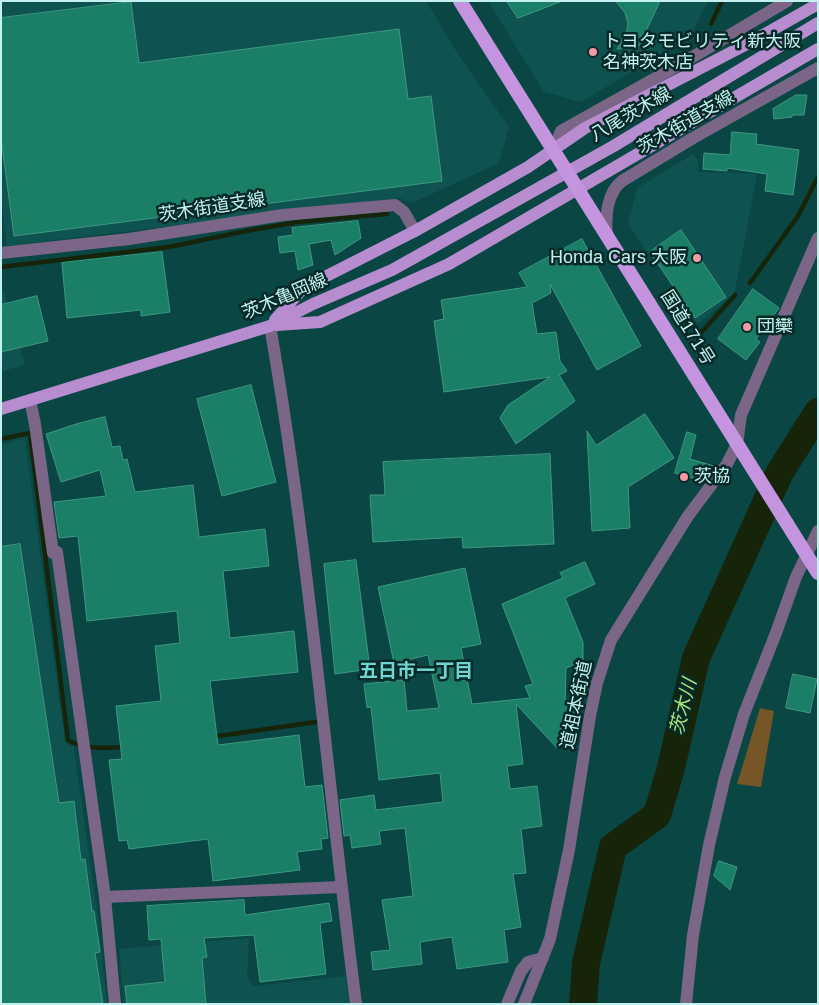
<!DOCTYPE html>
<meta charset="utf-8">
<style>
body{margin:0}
#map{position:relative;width:819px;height:1005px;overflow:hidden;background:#0a4644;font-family:Helvetica,sans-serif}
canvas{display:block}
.frame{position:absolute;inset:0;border:2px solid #c3f1ef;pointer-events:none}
</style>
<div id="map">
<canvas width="819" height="1005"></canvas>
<div class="frame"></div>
</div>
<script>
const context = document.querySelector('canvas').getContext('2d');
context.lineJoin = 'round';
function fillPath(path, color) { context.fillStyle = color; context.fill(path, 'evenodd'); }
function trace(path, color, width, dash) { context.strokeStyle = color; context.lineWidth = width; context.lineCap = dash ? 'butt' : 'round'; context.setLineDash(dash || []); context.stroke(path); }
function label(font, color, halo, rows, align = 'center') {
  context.font = font + ' Helvetica,"Noto Sans JP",sans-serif'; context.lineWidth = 5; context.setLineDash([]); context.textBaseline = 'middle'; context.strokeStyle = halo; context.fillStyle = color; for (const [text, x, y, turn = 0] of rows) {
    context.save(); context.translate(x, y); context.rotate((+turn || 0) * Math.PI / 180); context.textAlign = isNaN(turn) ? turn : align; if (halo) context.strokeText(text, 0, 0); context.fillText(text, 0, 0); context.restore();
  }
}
const built = new Path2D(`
 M 1,1 L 426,1 L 459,56 L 509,127 L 499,163 L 412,203 L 399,198 L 7,246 L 1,197 Z
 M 488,1 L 708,1 L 690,37 L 581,102 L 544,92 Z
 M 693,154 L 698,161 L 698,172 L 757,174 L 735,291 L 733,295 L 698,324 L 628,224 L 637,188 Z
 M 1,284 L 25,364 L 1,372 Z
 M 25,438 L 65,742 L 74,748 L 98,919 L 107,1004 L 1,1004 L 1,445 Z
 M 249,938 L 247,978 L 254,986 L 346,976 L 349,1004 L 124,1004 L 119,949 Z`);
const green = new Path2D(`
 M 760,708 L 774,711 L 761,787 L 737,784 Z`);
const stream = new Path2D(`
 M 711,24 L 722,1
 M 1,267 L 169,247 L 246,231 L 298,222 L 387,214
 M 750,283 L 798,216 L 818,177
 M 699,335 L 735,295
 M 1,439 L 30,433 L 68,740 C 85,750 107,748 126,747
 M 211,737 L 316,722`);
const river = new Path2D(`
 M 583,1004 L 586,963 L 613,847 L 657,815 L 671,768 L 696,658 L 780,472 L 818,412`);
const building = new Path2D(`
 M 507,1 L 559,1 L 560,2 L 518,18 Z
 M 616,1 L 660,1 L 639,46 L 617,49 L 627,30 L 628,23 L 625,13 Z
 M 131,2 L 139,63 L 399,29 L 408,99 L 431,96 L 442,181 L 14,236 L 1,138 L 1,18 Z
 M 796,95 L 807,95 L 804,115 L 792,115 L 792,117 L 774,119 L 773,109 Z
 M 732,132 L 757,134 L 756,144 L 799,150 L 793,195 L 765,191 L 767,174 L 727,168 L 727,171 L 703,169 L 704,153 L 730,155 Z
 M 358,221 L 361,238 L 335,255 L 331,240 L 309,244 L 313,265 L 298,270 L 295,251 L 280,253 L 278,237 L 293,235 L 292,228 Z
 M 681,230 L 726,297 L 695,318 L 650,252 Z
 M 582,239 L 641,346 L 597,370 L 550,284 L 551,293 L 532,303 L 537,334 L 556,332 L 560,361 L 567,371 L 559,375 L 575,401 L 516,444 L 500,418 L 508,405 L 550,377 L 444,392 L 434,321 L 444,319 L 441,300 L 527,287 L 519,273 Z
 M 162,252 L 170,312 L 141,316 L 141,310 L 67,318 L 62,263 Z
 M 753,289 L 779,308 L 756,339 L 760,342 L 746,360 L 718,339 Z
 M 37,296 L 48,341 L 1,352 L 1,305 Z
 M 251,385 L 276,482 L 222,496 L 197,399 Z
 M 645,414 L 674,458 L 628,487 L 630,528 L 592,531 L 587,431 L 596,445 Z
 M 105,417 L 112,447 L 120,446 L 123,460 L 127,459 L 135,492 L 193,485 L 199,537 L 265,529 L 269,566 L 223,571 L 230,638 L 294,631 L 298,672 L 210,681 L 218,745 L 299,735 L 305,787 L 322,785 L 328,838 L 321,839 L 322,849 L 297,852 L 300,870 L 213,881 L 208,839 L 129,849 L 127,840 L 119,841 L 109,760 L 122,759 L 116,706 L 161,701 L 155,646 L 180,643 L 177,611 L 87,621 L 78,536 L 59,538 L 54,502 L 106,496 L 100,470 L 61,482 L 46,434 L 76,424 Z
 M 687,432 L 696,435 L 690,459 L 714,466 L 702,481 L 675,473 Z
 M 550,454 L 554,544 L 463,548 L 462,537 L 373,542 L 370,495 L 385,495 L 383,462 Z
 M 20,544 L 59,803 L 74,801 L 81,860 L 85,859 L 92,911 L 94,911 L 100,952 L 95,953 L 103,1004 L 1,1004 L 1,547 Z
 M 356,560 L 370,669 L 335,674 L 324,564 Z
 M 585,562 L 595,584 L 565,598 L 583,642 L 583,661 L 566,668 L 565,704 L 574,703 L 575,720 L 567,720 L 557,748 L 516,704 L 523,764 L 507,766 L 510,789 L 537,786 L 542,826 L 521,829 L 526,873 L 513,874 L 521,927 L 504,930 L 508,962 L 457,969 L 452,937 L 420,942 L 422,964 L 373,970 L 371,952 L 390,950 L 382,900 L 413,896 L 405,828 L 379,831 L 381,844 L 352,848 L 350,835 L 344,836 L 340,800 L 374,795 L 376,810 L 443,802 L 440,773 L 379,780 L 371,707 L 367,708 L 364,684 L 404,680 L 407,711 L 439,708 L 428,655 L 394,663 L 378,587 L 465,568 L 481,644 L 461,648 L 472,704 L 530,698 L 525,686 L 533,684 L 502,604 L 563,578 L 560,573 Z
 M 793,674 L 817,679 L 810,713 L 786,708 Z
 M 719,861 L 737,867 L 730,890 L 714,876 Z
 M 244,900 L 245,915 L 329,903 L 332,921 L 320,923 L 326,974 L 260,982 L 254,935 L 204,938 L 207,957 L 202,958 L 206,1004 L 127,1004 L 125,986 L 165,982 L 161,939 L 149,940 L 147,906 Z`);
const minor = new Path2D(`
 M 553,150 L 561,131 L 686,61 L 787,1
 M 607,234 C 605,216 607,193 622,181 L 693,138 L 818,68
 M 1,253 L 129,239 L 283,215 L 395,205 L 404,212 L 415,231
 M 270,326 C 309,550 327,778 356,1004
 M 30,400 L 35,424 L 53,553 L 57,552 L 105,897 L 115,1004
 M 105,897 L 341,887
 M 507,1004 L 521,971 L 528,962 L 543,958
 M 524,1004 L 550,939 L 569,850 L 590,716 L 597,683 L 611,640 L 688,516 L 727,464 L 737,444 L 741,415 L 818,238
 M 686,1004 L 693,935 L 709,845 L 725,777 L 744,714 L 776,633 L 796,577 L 818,531`);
const primary = new Path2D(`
 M 275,320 L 303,288 L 415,231 L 528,167 L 585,128 L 751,42 L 818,4
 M 277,325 L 320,322 L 449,264 L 818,49
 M 1,409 L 270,326 L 313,304 L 392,270 L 612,147 L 818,23`);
const trunk = new Path2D(`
 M 460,1 L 818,573`);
const markers = [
 [593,52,5,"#f49aa4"],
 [697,258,5,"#f49aa4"],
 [747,327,5,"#f49aa4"],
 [684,477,5,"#f49aa4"]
];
const poiNames = [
 ["トヨタモビリティ新大阪",603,42],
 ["名神茨木店",603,63],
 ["Honda Cars 大阪",687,258,"right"],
 ["団欒",757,327],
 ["茨協",694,477]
];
const streetNames = [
 ["八尾茨木線",631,115,-30],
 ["茨木街道支線",686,123,-30],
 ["茨木街道支線",212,208,-9],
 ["茨木亀岡線",285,297,-23],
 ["国道171号",687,328,58],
 ["道祖本街道",577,705,-78]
];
const neighbourhoodNames = [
 ["五日市一丁目",416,672]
];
const waterNames = [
 ["茨木川",684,707,-76]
];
fillPath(built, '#0f5351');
fillPath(green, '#765527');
trace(stream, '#16250a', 4.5);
trace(river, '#16250a', 28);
fillPath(building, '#1b7e67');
trace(building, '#3e9981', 1);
trace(minor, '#7b6687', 12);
trace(primary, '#b88dd0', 12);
trace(trunk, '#c494de', 14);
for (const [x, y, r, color] of markers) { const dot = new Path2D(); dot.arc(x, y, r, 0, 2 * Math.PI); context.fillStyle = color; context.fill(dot); trace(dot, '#072928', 2); }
label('18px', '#c3f1ef', '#072928', poiNames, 'left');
label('18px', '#c3f1ef', '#072928', streetNames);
label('bold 19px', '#6fd5d1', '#072928', neighbourhoodNames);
label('italic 19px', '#a7e476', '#072928', waterNames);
</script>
